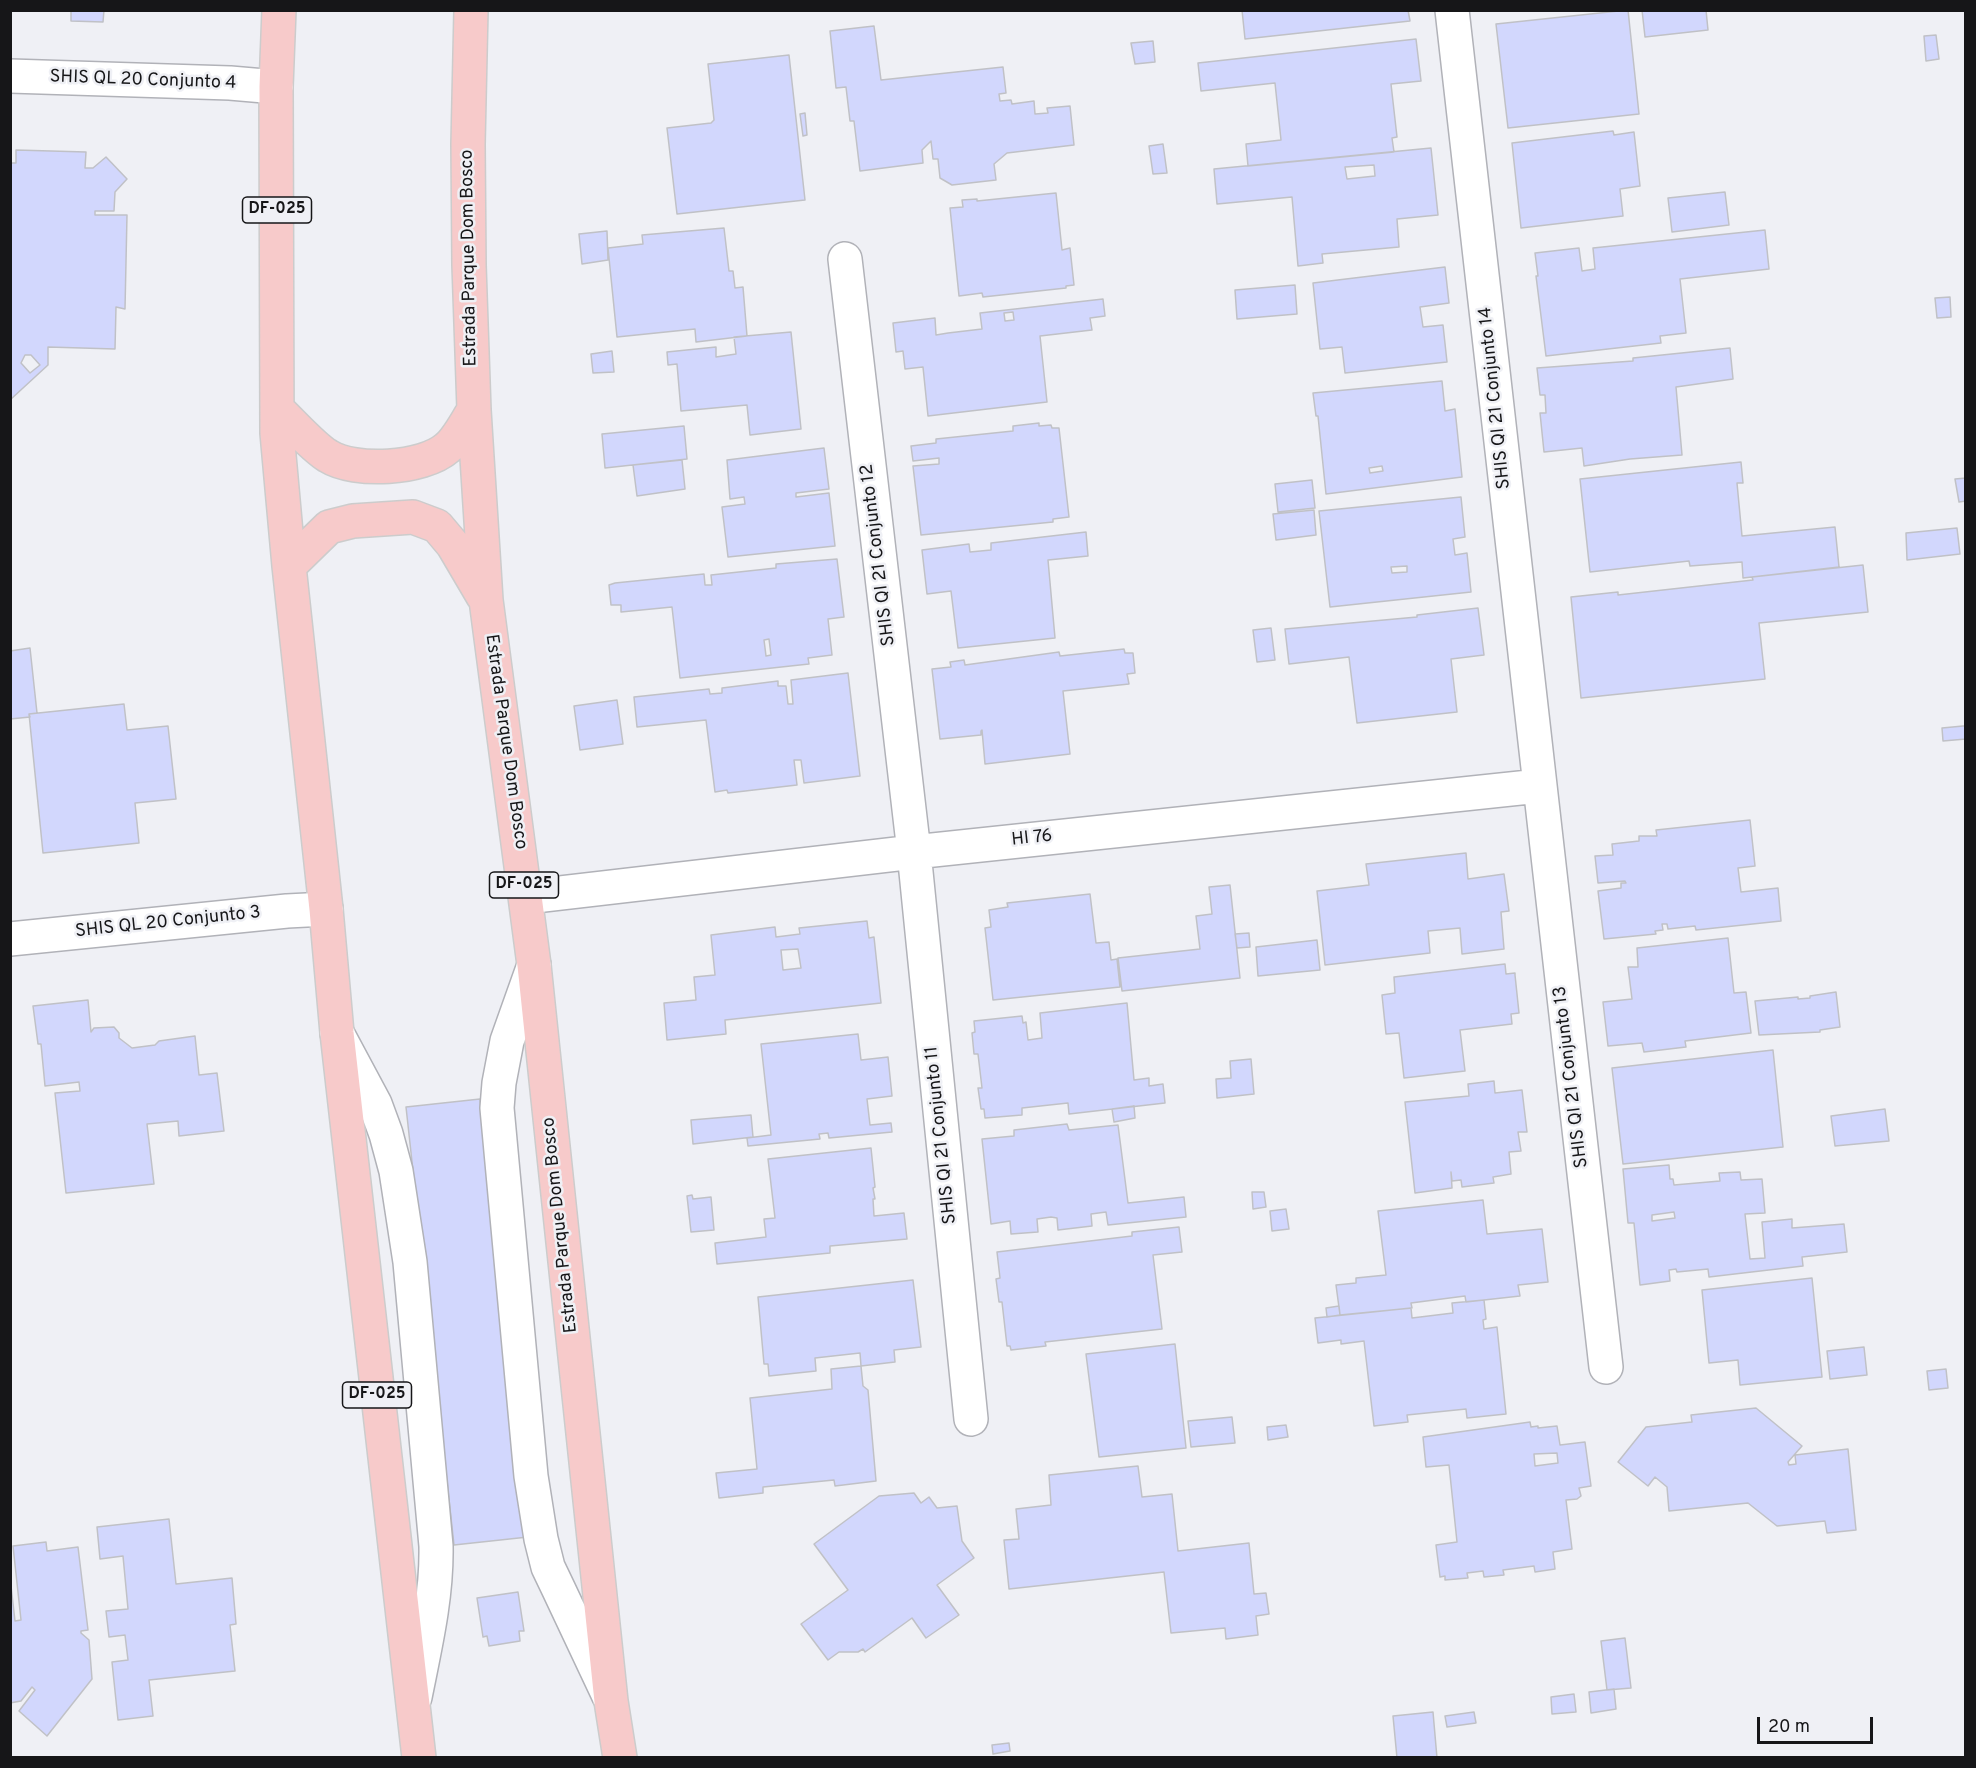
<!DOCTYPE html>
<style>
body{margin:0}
#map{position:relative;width:1976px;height:1768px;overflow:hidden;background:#eff0f5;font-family:Overpass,sans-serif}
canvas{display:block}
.frame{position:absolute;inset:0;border:12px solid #161618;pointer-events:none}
.scale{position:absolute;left:1757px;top:1717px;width:116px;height:27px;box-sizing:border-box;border:3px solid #161618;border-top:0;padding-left:8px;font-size:18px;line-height:21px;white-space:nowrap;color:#161618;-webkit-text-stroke:4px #eff0f5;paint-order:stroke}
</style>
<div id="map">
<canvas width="1976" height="1768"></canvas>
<div class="frame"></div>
<div class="scale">20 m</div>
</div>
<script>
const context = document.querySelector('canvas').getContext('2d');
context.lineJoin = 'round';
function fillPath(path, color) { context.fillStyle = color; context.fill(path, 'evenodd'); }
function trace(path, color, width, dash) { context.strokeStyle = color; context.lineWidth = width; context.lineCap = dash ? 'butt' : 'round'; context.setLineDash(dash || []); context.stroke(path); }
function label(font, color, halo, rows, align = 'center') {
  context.font = font + ' Overpass,sans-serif'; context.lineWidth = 5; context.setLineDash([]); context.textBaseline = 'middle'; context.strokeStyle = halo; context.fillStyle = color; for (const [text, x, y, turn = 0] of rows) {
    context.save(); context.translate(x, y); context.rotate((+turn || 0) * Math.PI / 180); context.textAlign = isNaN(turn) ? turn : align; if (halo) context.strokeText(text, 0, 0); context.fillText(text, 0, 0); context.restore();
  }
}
const building = new Path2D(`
 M 71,10 L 104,10 L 103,22 L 71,21 Z
 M 1242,10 L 1408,10 L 1410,21 L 1245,39 Z
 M 1628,10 L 1639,114 L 1508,128 L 1496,24 Z
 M 1642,10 L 1706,10 L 1708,30 L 1645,37 Z
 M 874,26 L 881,80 L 1003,67 L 1006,93 L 999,94 L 1000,101 L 1011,100 L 1012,104 L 1034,101 L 1035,114 L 1048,113 L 1047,108 L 1070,106 L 1074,145 L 1007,153 L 994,164 L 996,180 L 952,185 L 940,178 L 938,159 L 933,159 L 931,141 L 922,150 L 923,163 L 860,171 L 854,121 L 850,121 L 846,87 L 836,88 L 830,31 Z
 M 1936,35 L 1939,59 L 1926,61 L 1924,36 Z
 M 1416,39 L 1421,81 L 1391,84 L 1397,137 L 1392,138 L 1394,152 L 1248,166 L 1246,144 L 1281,140 L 1275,83 L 1201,91 L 1198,63 Z
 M 1153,41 L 1155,62 L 1135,64 L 1131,43 Z
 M 789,55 L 805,200 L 677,214 L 667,128 L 711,123 L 714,120 L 708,64 Z
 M 805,113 L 807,135 L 803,136 L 800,114 Z
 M 1613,131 L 1614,135 L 1634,132 L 1640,186 L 1620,189 L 1623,216 L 1521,228 L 1512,143 Z
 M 1163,144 L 1167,173 L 1153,174 L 1149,146 Z
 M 1431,148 L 1438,215 L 1397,219 L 1399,247 L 1322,254 L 1323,263 L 1298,266 L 1292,197 L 1217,204 L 1214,169 ZM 1374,165 L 1375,176 L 1347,179 L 1345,167 Z
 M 16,150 L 86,152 L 85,168 L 93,168 L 106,157 L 127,179 L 115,192 L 114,211 L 95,211 L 95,215 L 127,215 L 125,309 L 116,307 L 115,349 L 48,347 L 48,365 L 10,400 L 10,163 L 16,163 ZM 25,355 L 31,355 L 40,365 L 30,373 L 21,363 Z
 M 1725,192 L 1729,225 L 1672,232 L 1668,198 Z
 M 1056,193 L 1062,250 L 1070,248 L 1074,285 L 1066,286 L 1066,288 L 983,297 L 982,293 L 959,296 L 950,208 L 963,207 L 962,200 L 977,199 L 977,201 Z
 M 724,228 L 729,271 L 733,271 L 735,288 L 743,287 L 747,336 L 696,342 L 695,329 L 617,337 L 608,248 L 643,244 L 642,235 Z
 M 1765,230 L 1769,269 L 1680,279 L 1686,333 L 1660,336 L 1661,343 L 1546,356 L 1536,276 L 1538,276 L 1535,253 L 1579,248 L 1582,271 L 1595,269 L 1593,248 Z
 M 607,231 L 608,260 L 582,264 L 579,234 Z
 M 1445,267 L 1449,303 L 1420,307 L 1423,327 L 1443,325 L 1447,362 L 1345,373 L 1342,347 L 1320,349 L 1313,283 Z
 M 1295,285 L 1297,314 L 1237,319 L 1235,290 Z
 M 1950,297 L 1951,317 L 1937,318 L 1935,298 Z
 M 1103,299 L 1105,316 L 1090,318 L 1092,330 L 1040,336 L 1047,402 L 928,416 L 923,367 L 905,369 L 903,351 L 896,352 L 893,323 L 935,318 L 936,335 L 948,333 L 982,329 L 980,313 ZM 1013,312 L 1014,320 L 1005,321 L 1004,313 Z
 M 791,332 L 801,429 L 750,435 L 747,405 L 681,411 L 677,364 L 668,365 L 667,352 L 716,347 L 716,357 L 736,354 L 734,337 Z
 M 1730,348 L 1733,379 L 1676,387 L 1682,455 L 1630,459 L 1584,466 L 1582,448 L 1544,452 L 1540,413 L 1546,413 L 1545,395 L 1540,395 L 1537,368 L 1633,361 L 1633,358 Z
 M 612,351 L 614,372 L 593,373 L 591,354 Z
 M 1442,381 L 1445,411 L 1455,409 L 1462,477 L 1326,494 L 1318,416 L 1316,416 L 1313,393 ZM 1382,466 L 1383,471 L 1370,473 L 1369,468 Z
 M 1039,423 L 1039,426 L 1051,425 L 1052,428 L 1059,428 L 1069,517 L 1053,519 L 1053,522 L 921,535 L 913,466 L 939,464 L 939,458 L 913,461 L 911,446 L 936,443 L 936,439 L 1013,431 L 1013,426 Z
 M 684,426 L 687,459 L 605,468 L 602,434 Z
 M 824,448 L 829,489 L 796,493 L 796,497 L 829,493 L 835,546 L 728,557 L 722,507 L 745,504 L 744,497 L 730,499 L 727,460 Z
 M 682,460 L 685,489 L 637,496 L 633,465 Z
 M 1741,462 L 1743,483 L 1737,483 L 1742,536 L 1835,527 L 1839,567 L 1743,578 L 1742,562 L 1690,566 L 1689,561 L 1590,572 L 1580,479 Z
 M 1966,478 L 1966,501 L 1959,502 L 1955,479 Z
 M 1312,480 L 1315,508 L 1278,512 L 1275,484 Z
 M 1461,497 L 1465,537 L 1453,539 L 1455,555 L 1467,553 L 1471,592 L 1330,607 L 1319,511 ZM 1407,566 L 1407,572 L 1392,573 L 1391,567 Z
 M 1314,510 L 1316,535 L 1276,540 L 1273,514 Z
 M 1957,528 L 1960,554 L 1907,560 L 1906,533 Z
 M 1086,532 L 1088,556 L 1048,560 L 1055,638 L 958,648 L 951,591 L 927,594 L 922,550 L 969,544 L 970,552 L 991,550 L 991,543 Z
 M 837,559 L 844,617 L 828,619 L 832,655 L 808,658 L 809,664 L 680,678 L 672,607 L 621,612 L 621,605 L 611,605 L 609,585 L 615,583 L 704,574 L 705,585 L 712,585 L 711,575 L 776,568 L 776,564 ZM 769,639 L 771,655 L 766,656 L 764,640 Z
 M 1863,565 L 1868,612 L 1759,623 L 1765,679 L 1581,698 L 1571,597 L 1618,592 L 1618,595 L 1753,580 L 1752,577 Z
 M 1478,608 L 1484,655 L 1451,659 L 1457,712 L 1357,723 L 1349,657 L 1289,664 L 1285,629 L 1417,617 L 1417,615 Z
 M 1271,628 L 1275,660 L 1257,662 L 1253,630 Z
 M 30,648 L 37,713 L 29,714 L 30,717 L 10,719 L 10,651 Z
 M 1124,649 L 1125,653 L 1133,653 L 1135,673 L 1127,674 L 1129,684 L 1063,691 L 1070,754 L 985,764 L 982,730 L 981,731 L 981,735 L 940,739 L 932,669 L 951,667 L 950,662 L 964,660 L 965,665 L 1059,652 L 1060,656 Z
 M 848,673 L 860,776 L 804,783 L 801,760 L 794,760 L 797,785 L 728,793 L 727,790 L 715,792 L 706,720 L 637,727 L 634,697 L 709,689 L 710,694 L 722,693 L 722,688 L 778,681 L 778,686 L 786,686 L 788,704 L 793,704 L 791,680 Z
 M 617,700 L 623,744 L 580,750 L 574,706 Z
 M 124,704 L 127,730 L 168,726 L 176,799 L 135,803 L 139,843 L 43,853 L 29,714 Z
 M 1963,726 L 1966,726 L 1966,739 L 1943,741 L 1942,728 Z
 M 1750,820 L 1755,866 L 1738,868 L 1741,892 L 1778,888 L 1781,921 L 1696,930 L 1695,926 L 1668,929 L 1667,924 L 1662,924 L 1663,930 L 1655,931 L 1656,934 L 1604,939 L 1598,891 L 1621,888 L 1621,883 L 1626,883 L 1625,881 L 1598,883 L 1595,856 L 1613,855 L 1612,844 L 1639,841 L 1639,836 L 1657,836 L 1656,830 Z
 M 1466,853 L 1468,879 L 1504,874 L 1509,911 L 1501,912 L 1504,949 L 1462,954 L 1460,928 L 1428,931 L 1430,953 L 1325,965 L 1317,891 L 1369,885 L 1366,864 Z
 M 1230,885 L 1240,978 L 1122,991 L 1118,958 L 1200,949 L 1196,916 L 1212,914 L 1209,887 Z
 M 1090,894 L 1096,943 L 1109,942 L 1111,960 L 1117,959 L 1120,987 L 993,1000 L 985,928 L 991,927 L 989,910 L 1008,907 L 1007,903 Z
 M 867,921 L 869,938 L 874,937 L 881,1003 L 725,1020 L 726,1034 L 667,1040 L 664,1003 L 696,1000 L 694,977 L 715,975 L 711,935 L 775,927 L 776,937 L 800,934 L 799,928 ZM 798,949 L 801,968 L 783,970 L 781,950 Z
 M 1249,933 L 1250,947 L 1237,948 L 1235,934 Z
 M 1728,938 L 1734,993 L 1746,992 L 1751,1033 L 1685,1041 L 1686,1047 L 1644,1052 L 1642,1043 L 1608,1046 L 1603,1002 L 1632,999 L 1628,967 L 1638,967 L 1637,948 Z
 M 1317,940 L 1320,970 L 1258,976 L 1256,947 Z
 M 1505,964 L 1506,974 L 1515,973 L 1515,975 L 1519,1013 L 1511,1014 L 1512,1024 L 1460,1030 L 1465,1071 L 1404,1078 L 1399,1033 L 1386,1034 L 1382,995 L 1395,993 L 1394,977 Z
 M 1836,992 L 1840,1027 L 1820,1030 L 1820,1032 L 1759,1035 L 1755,1001 L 1798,997 L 1798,999 L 1810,998 L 1810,996 Z
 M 88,1000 L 91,1032 L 94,1028 L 114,1027 L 119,1033 L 119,1038 L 132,1048 L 155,1045 L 159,1041 L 195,1036 L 199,1075 L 217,1073 L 224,1131 L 179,1136 L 178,1121 L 147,1124 L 154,1184 L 66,1193 L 55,1093 L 80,1091 L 79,1082 L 45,1086 L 41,1044 L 38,1044 L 33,1006 Z
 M 1127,1003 L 1134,1080 L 1149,1078 L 1149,1086 L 1163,1084 L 1165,1103 L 1069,1114 L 1068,1103 L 1022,1108 L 1022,1115 L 985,1118 L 984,1109 L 981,1109 L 978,1088 L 982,1088 L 978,1054 L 974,1054 L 972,1033 L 975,1032 L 974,1021 L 1022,1016 L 1023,1023 L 1026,1022 L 1028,1040 L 1042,1038 L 1040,1013 Z
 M 858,1034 L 861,1060 L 888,1057 L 892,1096 L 867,1099 L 870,1125 L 891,1123 L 892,1132 L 829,1138 L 828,1133 L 819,1134 L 820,1139 L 748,1146 L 747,1138 L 771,1135 L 761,1044 Z
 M 1773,1050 L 1783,1147 L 1623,1164 L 1612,1068 Z
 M 1251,1059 L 1254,1094 L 1217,1098 L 1216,1079 L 1231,1078 L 1230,1061 Z
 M 1494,1081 L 1495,1093 L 1522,1090 L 1527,1132 L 1518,1132 L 1521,1151 L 1509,1152 L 1511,1174 L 1493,1177 L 1494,1183 L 1462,1187 L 1461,1180 L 1452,1181 L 1451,1172 L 1452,1188 L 1415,1193 L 1405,1102 L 1469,1096 L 1468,1084 Z
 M 480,1099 L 528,1537 L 454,1545 L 406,1107 Z
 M 1134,1106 L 1135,1118 L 1114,1122 L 1112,1109 Z
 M 1885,1109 L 1889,1141 L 1835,1146 L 1831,1116 Z
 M 751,1115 L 753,1137 L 693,1144 L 691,1120 Z
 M 1067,1124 L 1069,1130 L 1118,1125 L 1128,1203 L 1184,1197 L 1186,1217 L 1108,1225 L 1106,1212 L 1091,1214 L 1092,1226 L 1058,1230 L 1057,1218 L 1051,1217 L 1037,1219 L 1038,1232 L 1011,1234 L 1010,1221 L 991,1224 L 982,1139 L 1014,1136 L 1014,1130 Z
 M 871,1148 L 875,1187 L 873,1188 L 875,1199 L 873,1199 L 874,1216 L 904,1213 L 907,1239 L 830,1246 L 830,1253 L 717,1264 L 715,1243 L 766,1237 L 764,1219 L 775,1218 L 768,1159 Z
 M 1669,1165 L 1670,1179 L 1673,1179 L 1674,1185 L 1720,1181 L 1719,1173 L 1740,1172 L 1741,1180 L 1762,1179 L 1765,1213 L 1745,1214 L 1750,1259 L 1765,1258 L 1762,1222 L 1792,1219 L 1792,1228 L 1844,1224 L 1847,1252 L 1802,1257 L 1803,1266 L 1709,1277 L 1708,1269 L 1677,1272 L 1676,1269 L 1669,1270 L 1670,1281 L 1640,1285 L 1634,1223 L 1628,1223 L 1623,1169 ZM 1674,1212 L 1675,1218 L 1652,1221 L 1652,1215 Z
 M 1252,1192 L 1264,1192 L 1266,1207 L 1253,1209 Z
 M 692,1195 L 693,1199 L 711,1197 L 714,1230 L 691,1232 L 687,1196 Z
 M 1483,1200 L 1487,1234 L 1542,1229 L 1548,1282 L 1518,1285 L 1520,1296 L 1466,1302 L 1465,1296 L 1411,1303 L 1412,1308 L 1340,1315 L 1336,1285 L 1356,1283 L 1356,1278 L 1386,1275 L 1378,1211 Z
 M 1286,1209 L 1289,1229 L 1272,1231 L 1270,1211 Z
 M 1179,1227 L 1182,1252 L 1153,1255 L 1162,1329 L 1045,1342 L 1046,1346 L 1011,1350 L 1010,1346 L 1007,1346 L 1002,1302 L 999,1302 L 996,1279 L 1000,1278 L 997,1252 L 1132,1236 L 1132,1232 Z
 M 1812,1278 L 1822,1377 L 1740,1385 L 1738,1360 L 1709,1363 L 1702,1290 Z
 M 913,1280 L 921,1347 L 894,1350 L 895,1362 L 861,1366 L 860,1353 L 815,1358 L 816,1371 L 769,1376 L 768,1364 L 764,1364 L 758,1297 Z
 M 1484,1300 L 1486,1319 L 1483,1320 L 1484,1329 L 1497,1327 L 1506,1414 L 1467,1418 L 1466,1409 L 1407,1415 L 1408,1422 L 1374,1426 L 1364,1341 L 1341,1344 L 1341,1340 L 1318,1343 L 1315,1318 L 1411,1308 L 1412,1318 L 1453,1313 L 1452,1303 Z
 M 1339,1306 L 1340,1315 L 1327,1317 L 1326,1308 Z
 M 1175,1344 L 1186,1448 L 1099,1457 L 1086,1354 Z
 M 1864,1347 L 1867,1375 L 1830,1379 L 1827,1351 Z
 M 861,1366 L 863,1386 L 868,1390 L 876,1481 L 835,1486 L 834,1480 L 763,1487 L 763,1493 L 719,1498 L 716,1473 L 757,1469 L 750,1398 L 832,1389 L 831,1369 Z
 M 1946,1369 L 1948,1388 L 1929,1390 L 1927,1371 Z
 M 1756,1408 L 1802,1446 L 1788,1462 L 1789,1465 L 1796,1464 L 1795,1455 L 1848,1449 L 1856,1530 L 1827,1533 L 1825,1521 L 1777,1526 L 1748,1503 L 1669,1511 L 1667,1487 L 1655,1477 L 1648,1486 L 1618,1462 L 1646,1427 L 1692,1422 L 1691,1415 Z
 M 1232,1417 L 1235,1443 L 1191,1447 L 1188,1421 Z
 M 1530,1422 L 1531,1427 L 1538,1426 L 1538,1428 L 1557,1426 L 1560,1445 L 1585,1442 L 1591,1486 L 1579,1488 L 1581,1496 L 1577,1499 L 1566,1500 L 1572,1549 L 1553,1552 L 1555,1569 L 1535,1572 L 1534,1566 L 1503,1570 L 1504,1575 L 1484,1577 L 1483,1571 L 1467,1573 L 1468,1578 L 1445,1580 L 1445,1576 L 1440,1577 L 1436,1545 L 1457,1542 L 1449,1465 L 1426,1467 L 1423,1437 ZM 1557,1453 L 1558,1463 L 1535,1466 L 1534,1454 Z
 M 1286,1425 L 1288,1437 L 1268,1440 L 1267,1427 Z
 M 1138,1466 L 1142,1497 L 1172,1494 L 1178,1551 L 1249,1543 L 1254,1594 L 1266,1593 L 1269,1614 L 1256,1616 L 1258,1635 L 1226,1639 L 1225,1628 L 1171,1633 L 1164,1572 L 1009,1589 L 1004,1540 L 1019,1539 L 1016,1509 L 1051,1505 L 1049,1475 Z
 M 914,1493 L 921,1503 L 929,1497 L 937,1508 L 957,1506 L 962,1541 L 974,1558 L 937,1585 L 959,1615 L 926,1638 L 912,1618 L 865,1652 L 863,1649 L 858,1652 L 839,1652 L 828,1660 L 801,1624 L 848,1590 L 814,1544 L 879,1496 Z
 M 169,1519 L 176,1584 L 232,1578 L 236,1624 L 230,1625 L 235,1671 L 149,1680 L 153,1716 L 118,1720 L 112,1662 L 128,1660 L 125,1635 L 109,1637 L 106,1611 L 128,1609 L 123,1556 L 100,1559 L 97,1527 Z
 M 46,1542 L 47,1551 L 78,1547 L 88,1630 L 81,1631 L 81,1633 L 89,1640 L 92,1679 L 47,1736 L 19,1711 L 35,1690 L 32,1687 L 21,1701 L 10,1703 L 10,1577 L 15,1621 L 21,1620 L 13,1546 Z
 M 518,1592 L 524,1631 L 519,1631 L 520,1641 L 489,1646 L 487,1636 L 483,1637 L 477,1598 Z
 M 1625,1638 L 1631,1688 L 1607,1690 L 1601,1641 Z
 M 1614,1689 L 1616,1709 L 1591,1713 L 1589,1692 Z
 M 1574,1694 L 1576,1712 L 1552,1714 L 1551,1697 Z
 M 1433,1712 L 1437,1758 L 1397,1758 L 1393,1716 Z
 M 1474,1712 L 1476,1723 L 1447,1727 L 1445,1716 Z
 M 1009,1743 L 1010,1751 L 993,1754 L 992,1745 Z`);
const minor = new Path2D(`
 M 1452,10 L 1606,1367
 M 10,76 L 230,83 L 276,87
 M 845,259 L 914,852 L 971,1419
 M 526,897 L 914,852 L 1539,786
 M 10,939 L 287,911 L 326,909
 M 534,965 L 507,1041 L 499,1083 L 497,1108 L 531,1476 L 541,1539 L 548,1567 L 559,1590 L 609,1696
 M 337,1033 L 375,1104 L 386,1134 L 396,1171 L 410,1262 L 436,1546 C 437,1597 425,1647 415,1697`);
const major = new Path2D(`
 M 279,10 L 276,87 L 277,433 L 289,566 L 326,909 L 337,1033 L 419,1758
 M 471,10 L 468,144 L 469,265 L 474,410 L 486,600 L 534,965 L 611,1701 L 620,1758
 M 277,409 C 290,421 314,448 328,456 C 355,473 423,469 447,448 C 458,439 466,422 474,410
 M 289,566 L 329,527 L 353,521 L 413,517 L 437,526 L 453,545 L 483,596`);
const shields = [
 [277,210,69],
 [524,885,69],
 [377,1395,69]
];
const shieldNames = [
 ["DF-025",277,210],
 ["DF-025",524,885],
 ["DF-025",377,1395]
];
const streetNames = [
 ["SHIS QL 20 Conjunto 4",143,81,2],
 ["Estrada Parque Dom Bosco",470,258,-91],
 ["SHIS QI 21 Conjunto 14",1496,398,-96],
 ["SHIS QI 21 Conjunto 12",879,555,-97],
 ["Estrada Parque Dom Bosco",505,742,82],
 ["HI 76",1032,839,-6],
 ["SHIS QL 20 Conjunto 3",168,923,-6],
 ["SHIS QI 21 Conjunto 13",1572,1077,-97],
 ["SHIS QI 21 Conjunto 11",942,1135,-96],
 ["Estrada Parque Dom Bosco",561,1225,-96]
];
fillPath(building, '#d2d7fd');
trace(building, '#c0c1c6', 1.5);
trace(minor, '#b1b2b8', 36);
trace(major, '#ccc', 36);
trace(minor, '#fff', 33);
trace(major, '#f7caca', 33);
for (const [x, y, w] of shields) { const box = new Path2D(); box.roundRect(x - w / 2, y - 13, w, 26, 4.5); context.fillStyle = '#eff0f5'; context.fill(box); trace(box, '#161618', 1.5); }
label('bold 16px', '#161618', null, shieldNames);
label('18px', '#161618', '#eff0f5', streetNames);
</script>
